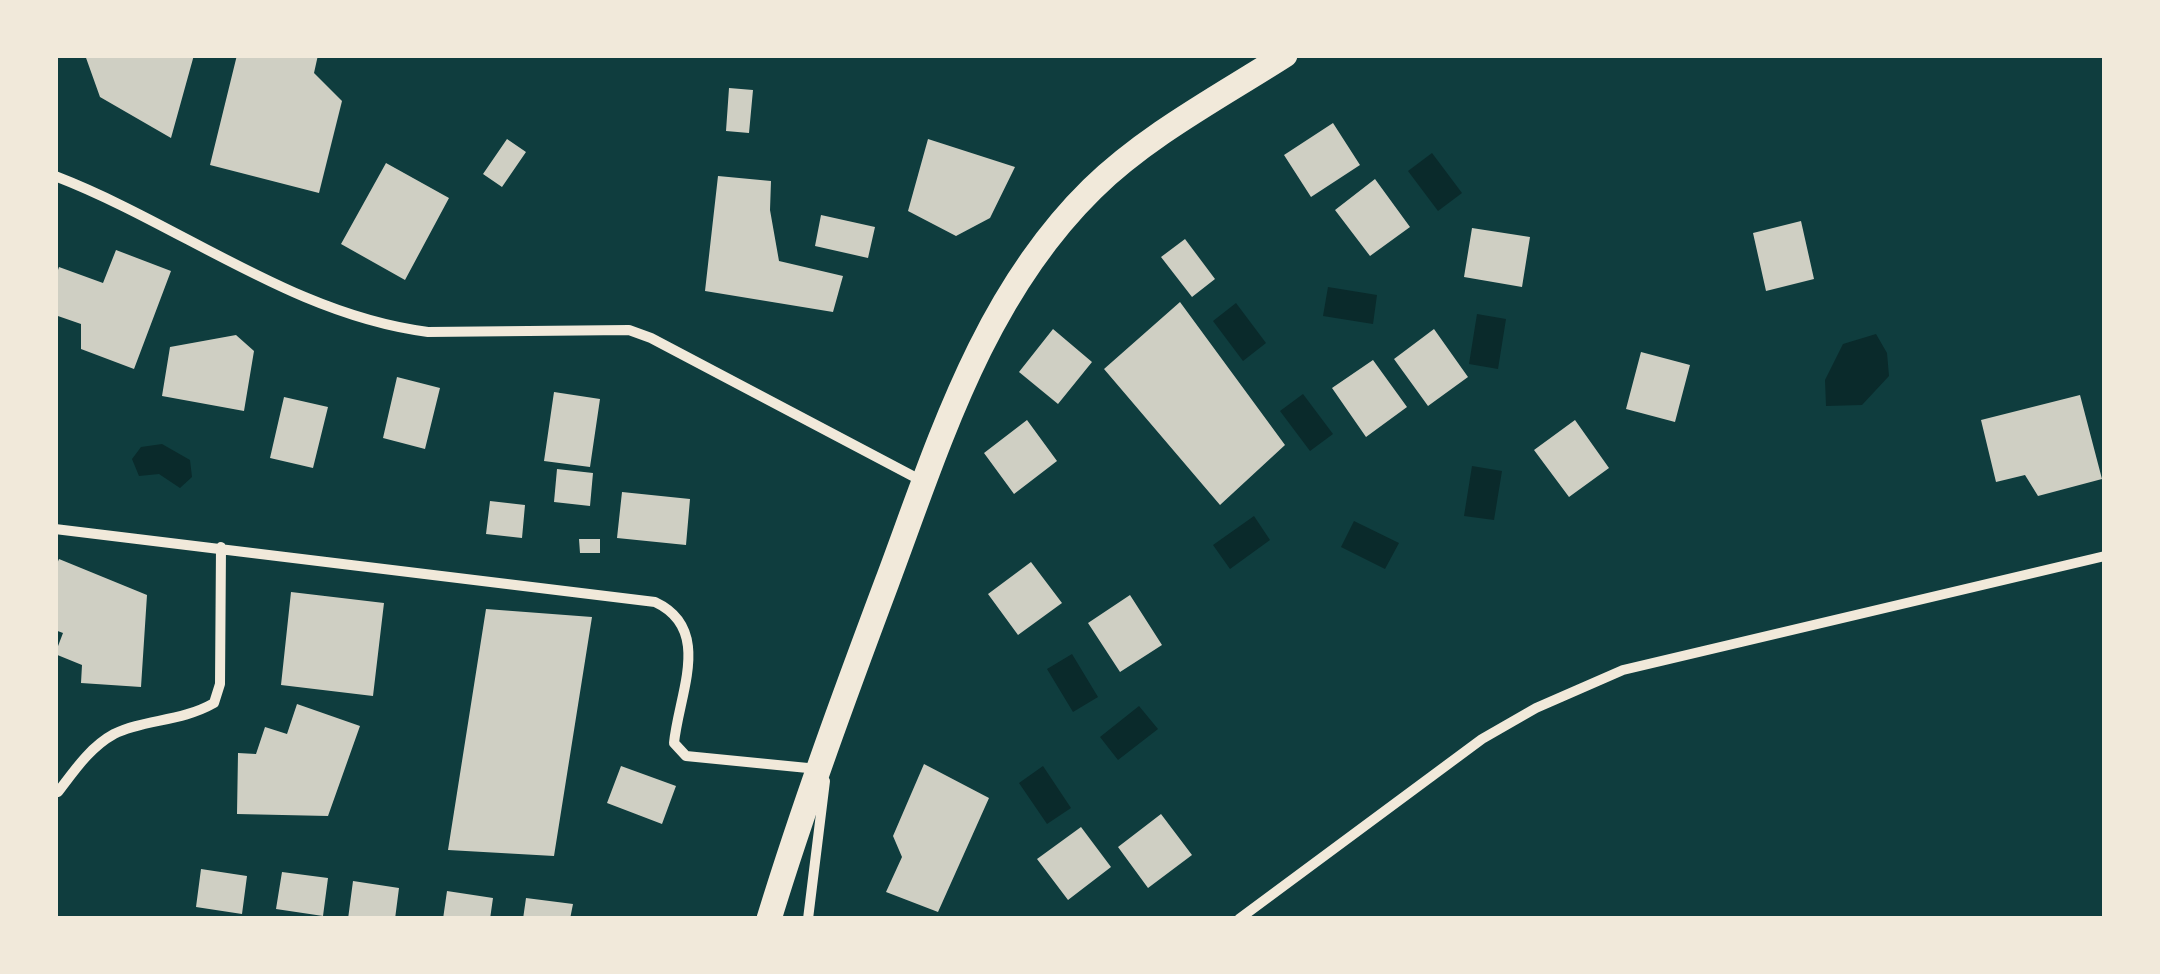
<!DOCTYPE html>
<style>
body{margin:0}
#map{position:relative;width:2160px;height:974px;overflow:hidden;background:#0f3d3e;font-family:"Space Grotesk",sans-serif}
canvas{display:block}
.frame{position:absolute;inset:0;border:58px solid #f1e9da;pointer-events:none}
</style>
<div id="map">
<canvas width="2160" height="974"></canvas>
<div class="frame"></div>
</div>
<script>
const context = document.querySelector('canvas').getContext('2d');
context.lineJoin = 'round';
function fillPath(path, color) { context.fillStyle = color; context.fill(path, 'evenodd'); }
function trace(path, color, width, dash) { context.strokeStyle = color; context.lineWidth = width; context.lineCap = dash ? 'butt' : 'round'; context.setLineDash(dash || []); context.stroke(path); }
const water = new Path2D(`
 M 1432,153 L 1462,193 L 1438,211 L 1408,171 Z
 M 1328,287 L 1377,295 L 1373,324 L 1323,316 Z
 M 1236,303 L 1266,343 L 1243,361 L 1213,321 Z
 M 1477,314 L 1506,319 L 1498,369 L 1469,364 Z
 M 1876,334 L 1887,353 L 1889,376 L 1862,405 L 1826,406 L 1825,380 L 1843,344 Z
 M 1303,394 L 1333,434 L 1310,451 L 1280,411 Z
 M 162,444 L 190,460 L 192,477 L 180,488 L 159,474 L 139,476 L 132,459 L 141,447 Z
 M 1472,466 L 1502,471 L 1494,520 L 1464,516 Z
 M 1254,516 L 1270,540 L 1230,569 L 1213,545 Z
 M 1354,521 L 1399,543 L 1385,569 L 1341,547 Z
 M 1072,654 L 1098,697 L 1073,712 L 1047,669 Z
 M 1139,706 L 1158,729 L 1118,760 L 1100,737 Z
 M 1043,766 L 1071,808 L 1047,824 L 1019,783 Z`);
const building = new Path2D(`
 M 85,55 L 194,55 L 171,138 L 100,97 Z
 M 237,55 L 318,55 L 314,73 L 342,101 L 319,193 L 210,165 Z
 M 729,88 L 753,90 L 749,133 L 726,131 Z
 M 1333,123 L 1360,165 L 1311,197 L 1284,155 Z
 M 507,139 L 526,152 L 502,187 L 483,174 Z
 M 928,139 L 1015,167 L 990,218 L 956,236 L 908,211 Z
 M 386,163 L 449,198 L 405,280 L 341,244 Z
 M 718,176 L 771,181 L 770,210 L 779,261 L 843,276 L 833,312 L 705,291 Z
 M 1375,179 L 1410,227 L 1370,256 L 1335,210 Z
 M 821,215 L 875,227 L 868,258 L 815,246 Z
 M 1801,221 L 1814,279 L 1766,291 L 1753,233 Z
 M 1472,228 L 1530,237 L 1522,287 L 1464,277 Z
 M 1185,239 L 1215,279 L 1192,297 L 1161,257 Z
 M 116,250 L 171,271 L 134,369 L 81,349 L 81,324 L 55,315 L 55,279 L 59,267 L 103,283 Z
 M 1180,302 L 1285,445 L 1220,505 L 1104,369 Z
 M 1053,329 L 1092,362 L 1058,404 L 1019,372 Z
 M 1434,329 L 1468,377 L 1428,406 L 1394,359 Z
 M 236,335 L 254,351 L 244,411 L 162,396 L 170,347 Z
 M 1641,352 L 1690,365 L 1675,422 L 1626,409 Z
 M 1373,360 L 1407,407 L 1366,437 L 1332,388 Z
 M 397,377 L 440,388 L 425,449 L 383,438 Z
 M 554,392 L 600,399 L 590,467 L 544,461 Z
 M 2080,395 L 2102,479 L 2038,496 L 2025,475 L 1996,482 L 1981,420 Z
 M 284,397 L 328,407 L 313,468 L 270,458 Z
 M 1027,420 L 1057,461 L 1014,494 L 984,453 Z
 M 1575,420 L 1609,468 L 1569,497 L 1534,450 Z
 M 557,469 L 593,473 L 590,506 L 554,502 Z
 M 622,492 L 690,499 L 686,545 L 617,538 Z
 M 490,501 L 525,505 L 522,538 L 486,534 Z
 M 579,539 L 600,539 L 600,553 L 580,553 Z
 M 59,559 L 147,595 L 141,687 L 81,683 L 82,665 L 55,654 L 63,633 L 55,630 L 55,569 Z
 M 1031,562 L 1062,603 L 1018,635 L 988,594 Z
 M 291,592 L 384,603 L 373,696 L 281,685 Z
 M 1130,595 L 1162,645 L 1120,672 L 1088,623 Z
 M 486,609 L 592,617 L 554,856 L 448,850 Z
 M 297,704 L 360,726 L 328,816 L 237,814 L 238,753 L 256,754 L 265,727 L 287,734 Z
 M 924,764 L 989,798 L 938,912 L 886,892 L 902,857 L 893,836 Z
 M 621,766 L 676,786 L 662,824 L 607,803 Z
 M 1161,814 L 1192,855 L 1148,888 L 1118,847 Z
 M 1081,827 L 1111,867 L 1068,900 L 1037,859 Z
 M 201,869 L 247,876 L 242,914 L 196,907 Z
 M 282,872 L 328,878 L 323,916 L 276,909 Z
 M 353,881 L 399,888 L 395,919 L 348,919 Z
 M 447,891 L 493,898 L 490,919 L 443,919 Z
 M 526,898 L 573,904 L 570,919 L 523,919 Z`);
const minor = new Path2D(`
 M 55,176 C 180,224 293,315 428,332 L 629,330 L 651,338 L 924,482
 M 55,529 L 655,602 C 713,629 679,693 674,743 L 686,756 L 818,769
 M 58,792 C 74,771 90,747 114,734 C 144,719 181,722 214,703 L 220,684 L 221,547
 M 808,919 L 825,781
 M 1239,919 L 1482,739 L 1536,708 L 1623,670 L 2105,556`);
const primary = new Path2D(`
 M 769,919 C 804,805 845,694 887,582 C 939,443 983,296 1092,189 C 1147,135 1221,96 1285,55`);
fillPath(water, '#0a2a2b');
fillPath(building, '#cfcfc3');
trace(minor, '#f1e9da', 10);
trace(primary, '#f1e9da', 25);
</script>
